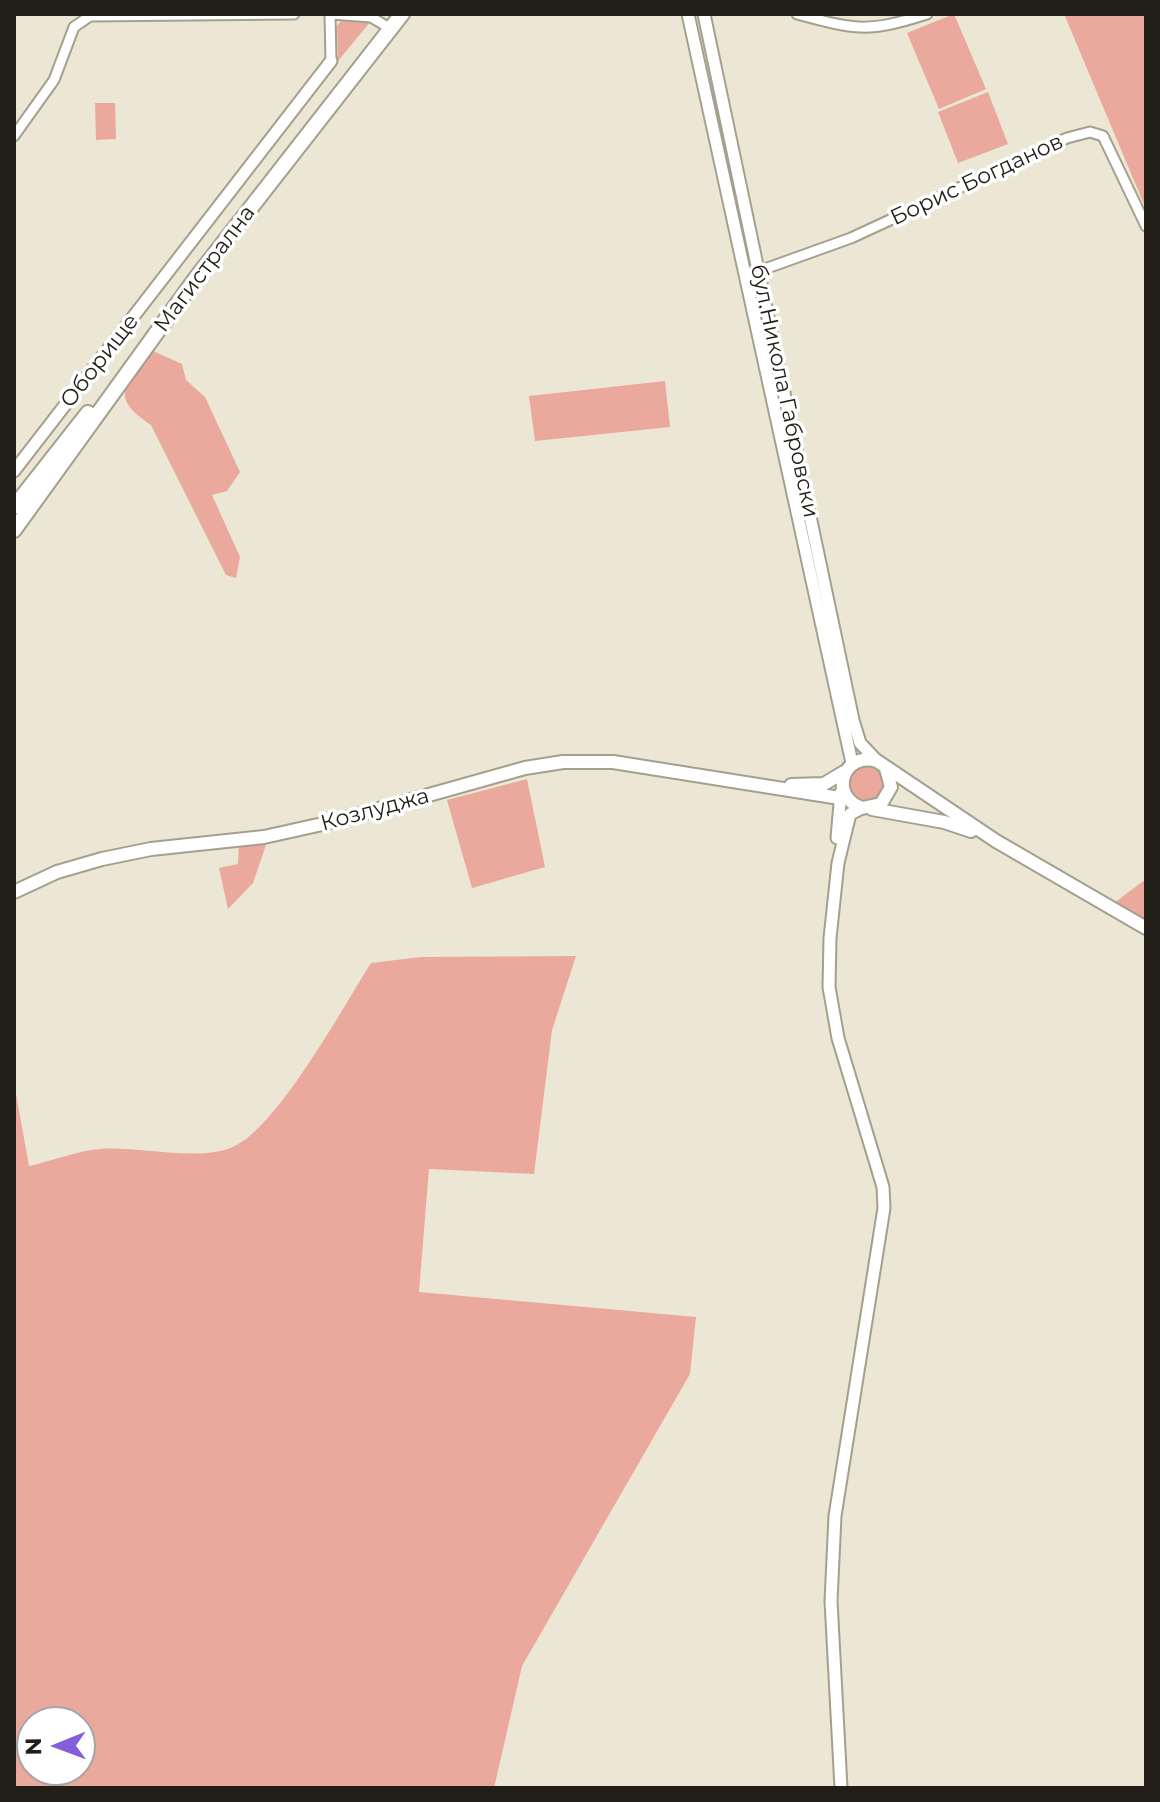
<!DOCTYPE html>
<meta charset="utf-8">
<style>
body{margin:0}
#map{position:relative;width:1160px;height:1802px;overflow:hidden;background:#ece7d4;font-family:Montserrat,sans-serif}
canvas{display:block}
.frame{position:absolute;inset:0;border:16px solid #201e17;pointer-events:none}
.north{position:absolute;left:16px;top:1706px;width:80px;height:80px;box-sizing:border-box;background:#fff;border:2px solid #a6a5a2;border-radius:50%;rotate:269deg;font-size:22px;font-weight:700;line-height:32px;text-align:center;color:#201e17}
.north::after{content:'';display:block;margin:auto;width:28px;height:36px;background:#855ed9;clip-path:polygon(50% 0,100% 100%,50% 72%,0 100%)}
</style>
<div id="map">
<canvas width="1160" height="1802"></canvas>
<div class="frame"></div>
<div class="north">N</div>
</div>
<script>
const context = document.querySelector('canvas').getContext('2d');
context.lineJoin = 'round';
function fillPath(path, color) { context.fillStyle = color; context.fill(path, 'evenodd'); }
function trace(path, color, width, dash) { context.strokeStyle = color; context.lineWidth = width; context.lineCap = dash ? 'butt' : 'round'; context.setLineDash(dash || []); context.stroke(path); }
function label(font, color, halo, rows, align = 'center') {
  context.font = font + ' Montserrat,sans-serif'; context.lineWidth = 7; context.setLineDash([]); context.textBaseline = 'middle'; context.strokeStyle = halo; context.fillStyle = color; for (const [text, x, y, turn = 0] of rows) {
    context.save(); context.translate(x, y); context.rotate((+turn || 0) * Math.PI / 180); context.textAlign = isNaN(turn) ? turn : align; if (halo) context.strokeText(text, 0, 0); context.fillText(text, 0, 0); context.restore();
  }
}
const green = new Path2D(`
 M 954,14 L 986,89 L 939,109 L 907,33 Z
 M 1064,14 L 1146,14 L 1146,209 Z
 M 341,21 L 371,21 L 338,61 L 337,26 Z
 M 988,92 L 1008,144 L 958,163 L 938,112 Z
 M 95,103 L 115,103 L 116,139 L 96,140 Z
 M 151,350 L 182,364 L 186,380 L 205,397 L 240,472 L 227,491 L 212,495 L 240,557 L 236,578 L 226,575 L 151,425 C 107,395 127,387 151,350 Z
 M 665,381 L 670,427 L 535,441 L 529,396 Z
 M849 783a17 17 0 1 1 34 0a17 17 0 1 1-34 0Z
 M 527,779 L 545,867 L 472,888 L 447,800 Z
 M 267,842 L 253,883 L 228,909 L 219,868 L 238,864 L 239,844 Z
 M 1146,879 L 1146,928 L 1110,906 Z
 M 576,956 L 552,1030 L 534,1174 L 429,1169 L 419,1292 L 696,1317 L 690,1374 L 522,1666 L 494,1788 L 14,1788 L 14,1083 L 29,1166 C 52,1161 76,1151 100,1149 C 137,1146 199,1162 233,1147 C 278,1127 343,1007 371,963 L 421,957 ZM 32,1722 L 80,1722 L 80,1770 L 32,1770 Z`);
const minor = new Path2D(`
 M 330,14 L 331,61
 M 331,14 L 371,17 L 391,29
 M 797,14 C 856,30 867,33 927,14
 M 14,136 L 54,80 L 74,27 L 90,16 L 294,14
 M 759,271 L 851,238 L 1067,138 L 1090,132 L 1103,136 L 1146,226`);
const tertiary = new Path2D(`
 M 688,14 L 852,763
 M 704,14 L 853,720 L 860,743 L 877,761
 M 14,471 L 331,61
 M 837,838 L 841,792
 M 841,1788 L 831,1601 L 835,1516 L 884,1208 L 883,1187 L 838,1038 L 829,987 L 830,938 L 838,863 L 850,814 L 862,808`);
const secondary = new Path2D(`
 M 886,769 L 891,787 L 881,804 L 862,808 C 828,796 843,751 877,761 L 996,841 L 1146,928
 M 791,785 L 824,784 L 844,772
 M 872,809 L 944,822 L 971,831
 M 14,892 L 57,872 L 102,859 L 151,849 L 264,837 L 336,821 L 525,768 L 563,762 L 613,762 L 846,799`);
const primary = new Path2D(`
 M 14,507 L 88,413
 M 14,530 L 196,278 L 402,14`);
const streetNames = [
 ["Борис Богданов",977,180,-25],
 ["Магистрална",205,269,-53],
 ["Оборище",100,361,-52],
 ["бул.Никола Габровски",784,391,78],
 ["Козлуджа",375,810,-15]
];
fillPath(green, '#eba89d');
trace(minor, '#a59f8e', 13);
trace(tertiary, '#a59f8e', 15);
trace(secondary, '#a59f8e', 16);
trace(primary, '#a59f8e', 18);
trace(minor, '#fff', 9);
trace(tertiary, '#fff', 11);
trace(secondary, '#fff', 12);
trace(primary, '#fff', 14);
label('22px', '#201e17', '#fff', streetNames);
</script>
